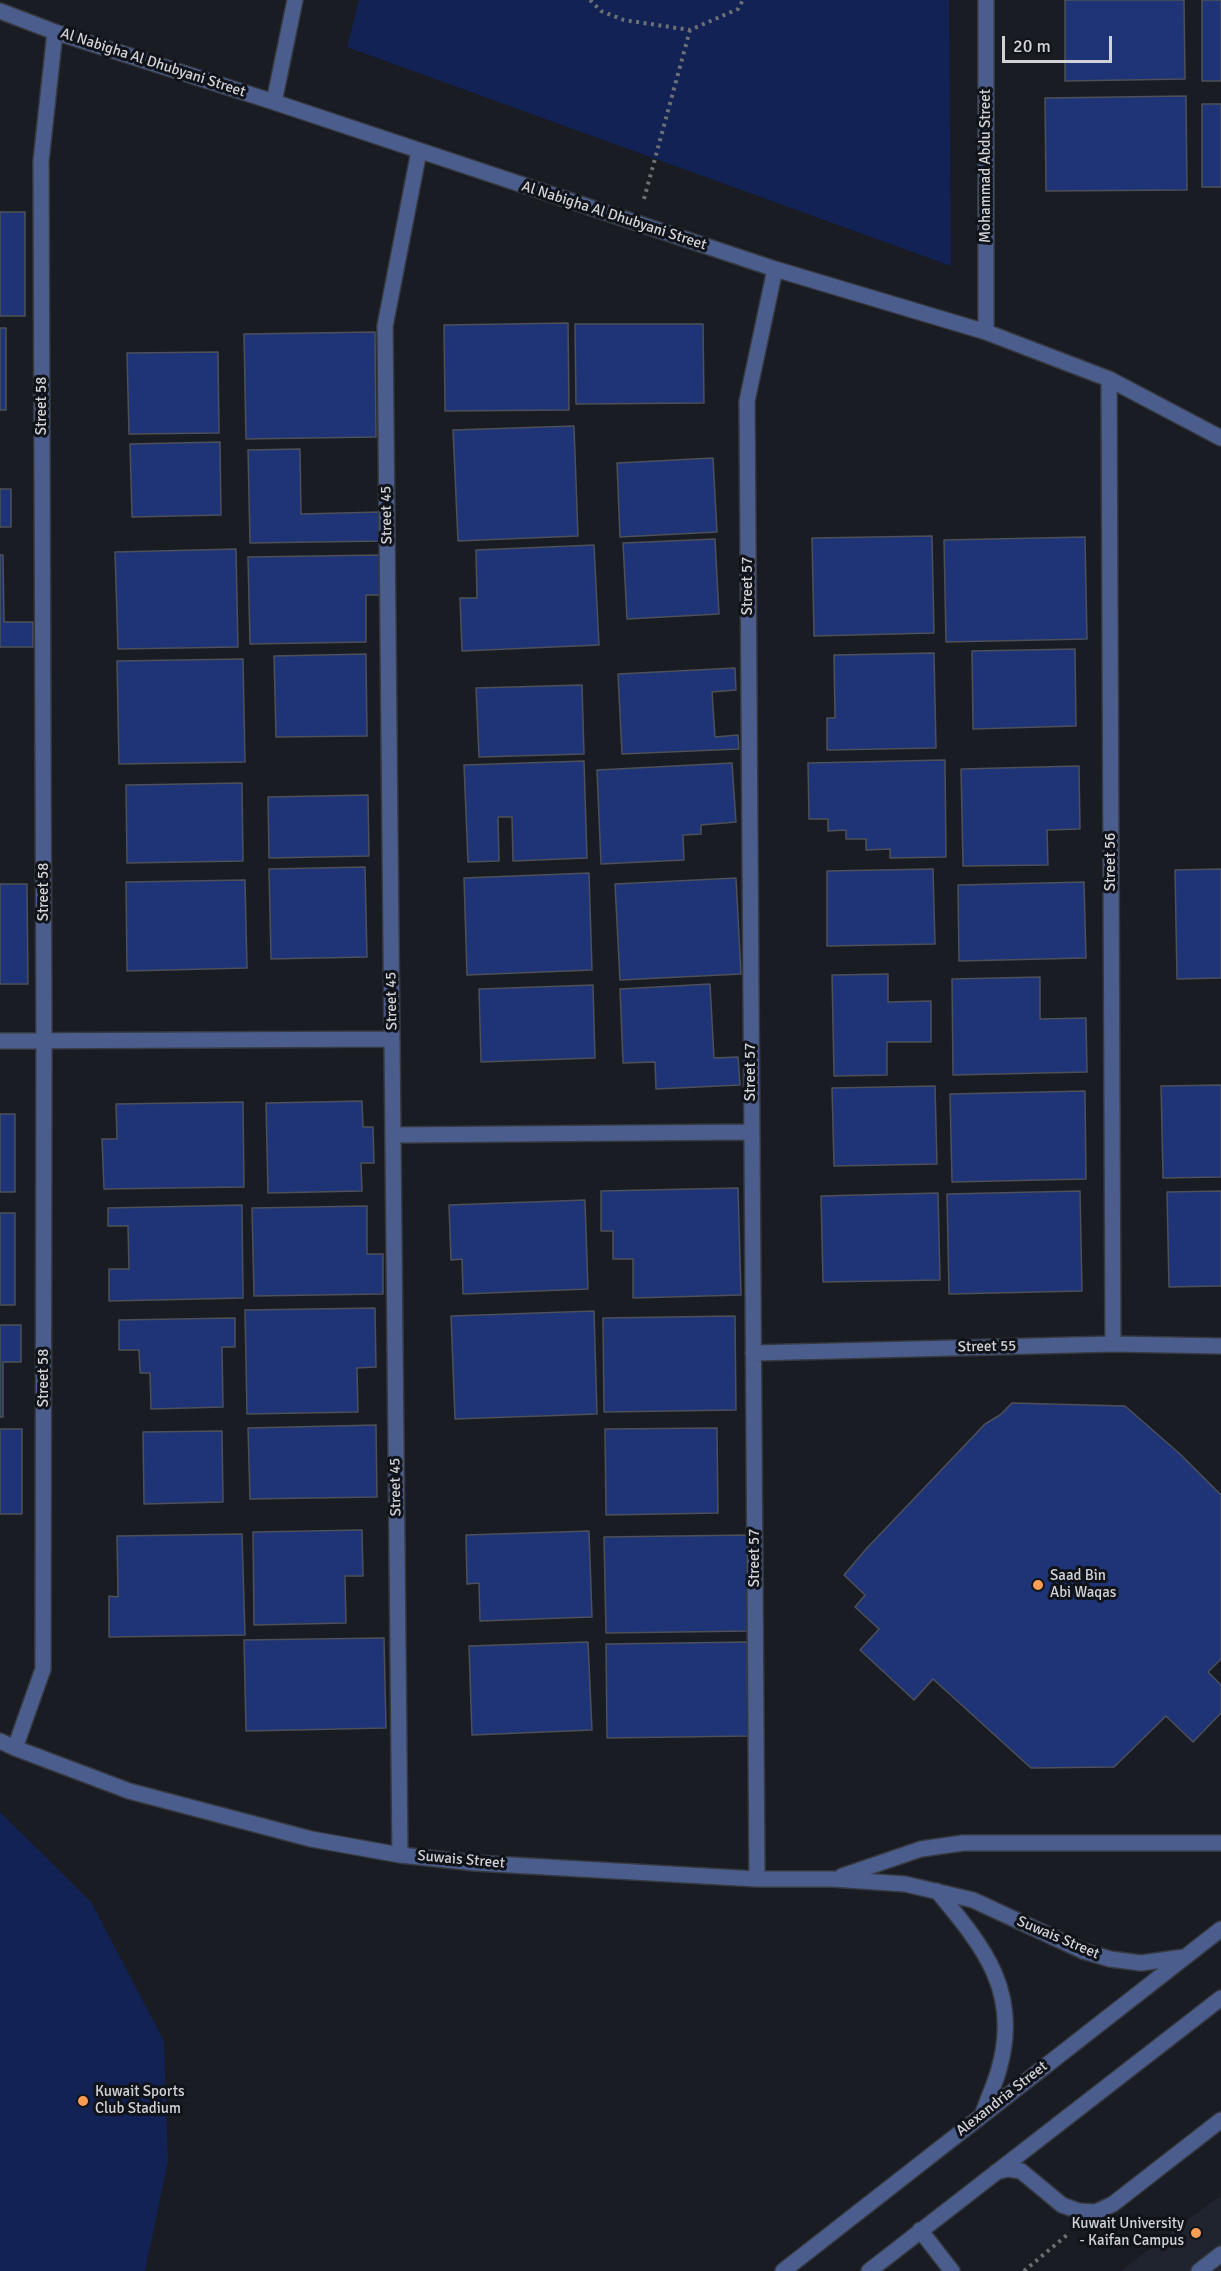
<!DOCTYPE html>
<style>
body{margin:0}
#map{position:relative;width:1221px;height:2271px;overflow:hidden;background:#191c22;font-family:Signika,sans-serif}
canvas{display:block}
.scale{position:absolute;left:1002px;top:36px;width:110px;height:27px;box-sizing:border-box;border:3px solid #d0d2d7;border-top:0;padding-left:8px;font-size:18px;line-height:21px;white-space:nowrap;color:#d0d2d7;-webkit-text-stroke:4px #101319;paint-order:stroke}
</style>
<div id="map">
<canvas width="1221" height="2271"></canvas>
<div class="scale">20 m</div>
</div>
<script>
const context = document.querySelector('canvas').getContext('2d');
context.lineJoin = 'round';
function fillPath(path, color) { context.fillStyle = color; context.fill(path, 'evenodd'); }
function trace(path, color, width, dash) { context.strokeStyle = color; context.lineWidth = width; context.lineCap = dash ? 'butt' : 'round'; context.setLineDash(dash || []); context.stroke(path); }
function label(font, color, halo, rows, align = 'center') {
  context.font = font + ' Signika,sans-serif'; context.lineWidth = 6; context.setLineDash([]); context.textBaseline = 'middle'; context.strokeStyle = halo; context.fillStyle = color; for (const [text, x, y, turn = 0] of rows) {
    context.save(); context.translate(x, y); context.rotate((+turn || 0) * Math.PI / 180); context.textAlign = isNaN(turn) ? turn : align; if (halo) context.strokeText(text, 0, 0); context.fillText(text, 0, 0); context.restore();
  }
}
const built = new Path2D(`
 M 1221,2195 L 1221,2271 L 1121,2271 Z`);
const green = new Path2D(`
 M 359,0 L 949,0 L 951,266 L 347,47 Z
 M 0,1812 L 91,1902 L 164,2041 L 168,2161 L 145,2271 L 0,2271 Z`);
const building = new Path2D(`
 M 1065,0 L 1184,0 L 1185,79 L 1065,81 Z
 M 1202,0 L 1221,0 L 1221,81 L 1202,81 Z
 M 1186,96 L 1187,190 L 1046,191 L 1045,98 Z
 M 1202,104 L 1221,104 L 1221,187 L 1202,187 Z
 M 0,212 L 25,212 L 25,316 L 0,316 Z
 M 568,323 L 569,410 L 445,411 L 444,325 Z
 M 575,324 L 703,324 L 704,403 L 576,404 Z
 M 0,328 L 6,328 L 6,410 L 0,410 Z
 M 375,332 L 376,437 L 246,439 L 244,334 Z
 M 218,352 L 219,433 L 129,434 L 127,353 Z
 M 574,426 L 578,536 L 458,541 L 453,430 Z
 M 220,442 L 221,515 L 132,517 L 130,444 Z
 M 300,449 L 301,514 L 380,512 L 381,541 L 250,543 L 248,450 Z
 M 713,458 L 717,532 L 620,537 L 617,463 Z
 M 0,489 L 11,489 L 11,527 L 0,527 Z
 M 932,536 L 934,633 L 814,636 L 812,538 Z
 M 1085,537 L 1087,639 L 946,642 L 944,540 Z
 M 715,539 L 719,614 L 627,619 L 623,543 Z
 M 594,545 L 599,645 L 462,651 L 460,598 L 477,598 L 476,550 Z
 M 236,549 L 238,647 L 118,649 L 115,552 Z
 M 0,555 L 3,555 L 4,622 L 33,622 L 33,647 L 0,647 Z
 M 382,555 L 383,595 L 366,595 L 366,642 L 250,644 L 248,557 Z
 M 1075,649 L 1076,726 L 973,729 L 972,651 Z
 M 934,653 L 936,748 L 827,750 L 827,718 L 835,718 L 834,655 Z
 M 366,654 L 367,736 L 276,737 L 274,656 Z
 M 243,659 L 245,762 L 119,764 L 117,661 Z
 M 735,668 L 736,690 L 712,692 L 715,737 L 738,735 L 739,749 L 622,754 L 618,674 Z
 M 582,685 L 584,754 L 479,757 L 476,688 Z
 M 945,760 L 946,857 L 890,858 L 890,849 L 866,850 L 866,839 L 846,839 L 846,830 L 828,831 L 828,819 L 809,819 L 808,763 Z
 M 584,761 L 587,858 L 513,861 L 512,817 L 498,817 L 499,861 L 468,862 L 464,765 Z
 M 732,763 L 736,822 L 701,825 L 701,834 L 683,835 L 684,860 L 601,864 L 597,770 Z
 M 1079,766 L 1080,829 L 1047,830 L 1048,865 L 963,866 L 961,769 Z
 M 242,783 L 243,861 L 127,863 L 126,785 Z
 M 368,795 L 369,856 L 269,858 L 268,797 Z
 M 365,867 L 367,957 L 271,959 L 269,869 Z
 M 933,869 L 935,944 L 827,946 L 827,871 Z
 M 1221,869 L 1221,978 L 1177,979 L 1175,870 Z
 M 589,873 L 592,970 L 467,975 L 464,878 Z
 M 736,878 L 741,974 L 620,980 L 615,884 Z
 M 245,880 L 247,968 L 127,971 L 126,882 Z
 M 1084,882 L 1086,958 L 959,961 L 958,885 Z
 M 0,884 L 27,884 L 28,984 L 0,984 Z
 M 888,974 L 888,1002 L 931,1001 L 931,1042 L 887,1042 L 887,1075 L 834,1076 L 832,975 Z
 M 1040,977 L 1040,1019 L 1086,1018 L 1087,1072 L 953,1075 L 952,979 Z
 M 710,984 L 714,1058 L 738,1057 L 740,1085 L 656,1089 L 655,1062 L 623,1063 L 620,989 Z
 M 593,985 L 595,1058 L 481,1062 L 479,989 Z
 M 1221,1085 L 1221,1177 L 1163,1178 L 1161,1086 Z
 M 935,1086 L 937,1164 L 834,1166 L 832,1088 Z
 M 1085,1091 L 1086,1179 L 952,1182 L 950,1094 Z
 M 362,1101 L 363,1127 L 373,1127 L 374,1163 L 361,1163 L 362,1191 L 268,1193 L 266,1103 Z
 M 243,1102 L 244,1187 L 104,1189 L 102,1139 L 117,1139 L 116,1104 Z
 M 0,1114 L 15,1114 L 15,1192 L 0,1192 Z
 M 738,1188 L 741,1295 L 633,1298 L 633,1259 L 613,1259 L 613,1231 L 601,1231 L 601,1191 Z
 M 1080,1191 L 1082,1291 L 949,1294 L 947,1194 Z
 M 1221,1191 L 1221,1286 L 1169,1287 L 1167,1192 Z
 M 938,1193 L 940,1280 L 823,1282 L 821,1196 Z
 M 585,1200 L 588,1289 L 463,1294 L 462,1259 L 451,1260 L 449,1205 Z
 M 242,1205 L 243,1298 L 109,1301 L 109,1269 L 129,1269 L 128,1226 L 108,1226 L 108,1208 Z
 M 367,1206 L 367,1254 L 383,1254 L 383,1294 L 254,1296 L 252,1208 Z
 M 0,1213 L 15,1213 L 15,1305 L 0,1305 Z
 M 375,1308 L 376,1367 L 357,1368 L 358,1412 L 247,1414 L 245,1310 Z
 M 594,1311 L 597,1414 L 455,1419 L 451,1316 Z
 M 735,1316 L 736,1410 L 604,1412 L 603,1318 Z
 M 235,1318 L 235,1347 L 222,1347 L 223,1407 L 151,1409 L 150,1373 L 140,1373 L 139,1350 L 119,1350 L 119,1320 Z
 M 0,1325 L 21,1325 L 21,1362 L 3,1362 L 3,1417 L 0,1417 Z
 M 1012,1403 L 1125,1406 L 1180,1454 L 1221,1495 L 1221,1659 L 1208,1672 L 1221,1685 L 1221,1713 L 1193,1742 L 1166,1716 L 1114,1767 L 1031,1768 L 933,1679 L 914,1700 L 860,1650 L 879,1629 L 855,1607 L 865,1595 L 844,1575 L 867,1548 L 985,1424 L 1000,1415 Z
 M 376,1425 L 377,1497 L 250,1499 L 248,1428 Z
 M 717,1428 L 718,1513 L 606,1515 L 605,1429 Z
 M 0,1429 L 22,1429 L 22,1514 L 0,1514 Z
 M 222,1431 L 223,1502 L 144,1504 L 143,1432 Z
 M 362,1530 L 363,1576 L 345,1576 L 346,1623 L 254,1625 L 253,1532 Z
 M 589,1531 L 592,1617 L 480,1621 L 479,1583 L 467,1584 L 466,1535 Z
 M 242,1534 L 245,1635 L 109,1637 L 109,1596 L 118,1597 L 117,1536 Z
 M 749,1535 L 751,1631 L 606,1633 L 604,1537 Z
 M 384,1638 L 386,1728 L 246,1731 L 244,1640 Z
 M 588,1642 L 592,1730 L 472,1735 L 469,1646 Z
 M 747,1642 L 748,1736 L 607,1738 L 606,1644 Z`);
const path = new Path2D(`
 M 590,0 L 601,11 L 624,20 L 690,30 L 738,9 L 743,0
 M 644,199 L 690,30
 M 1024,2271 L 1067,2235`);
const minor = new Path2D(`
 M 0,11 L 55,32 L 274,102 L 775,269 L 986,332 L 1109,379 L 1221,438
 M 274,102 L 295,0
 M 986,332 L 986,0
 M 1109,379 L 1113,1344
 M 0,1041 L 392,1039
 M 393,1135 L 751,1132
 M 753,1353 L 1113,1344 L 1221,1346
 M 0,1741 L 15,1748 L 129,1791 L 311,1839 L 400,1855 L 475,1863 L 757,1879 L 832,1879 L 905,1884 L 973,1900 L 1083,1951 L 1110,1959 L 1141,1963 L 1184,1957
 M 15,1748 L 43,1669 L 44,1042 L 41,161 L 55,32
 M 400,1855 L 385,326 L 419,151
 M 842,1876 L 921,1849 L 963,1843 L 1221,1843
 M 757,1879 L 747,401 L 775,269
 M 937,1891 C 984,1947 1021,1992 999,2069 C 995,2084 988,2098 983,2113
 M 996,2172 L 1008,2169 L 1021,2171 L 1062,2205 L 1079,2211 L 1096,2212 L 1113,2204 L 1221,2120
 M 920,2230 L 952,2271
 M 783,2271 L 1221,1929
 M 869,2271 L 1221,1998
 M 1199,2271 L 1221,2254`);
const markers = [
 [1038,1585,6,"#fc9d53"],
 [83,2101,6,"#fc9d53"],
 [1196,2233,6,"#fc9d53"]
];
const streetNames = [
 ["Al Nabigha Al Dhubyani Street",153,63,18],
 ["Mohammad Abdu Street",986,166,-90],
 ["Al Nabigha Al Dhubyani Street",614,216,18],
 ["Street 58",42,406,-90],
 ["Street 45",387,515,-91],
 ["Street 57",748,586,-90],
 ["Street 56",1111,862,-90],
 ["Street 58",44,892,-90],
 ["Street 45",392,1001,-91],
 ["Street 57",751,1072,-90],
 ["Street 55",987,1347,-1],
 ["Street 58",44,1378,-90],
 ["Street 45",396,1487,-91],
 ["Street 57",755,1558,-90],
 ["Suwais Street",461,1860,5],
 ["Suwais Street",1058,1938,23],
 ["Alexandria Street",1002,2099,-38]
];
const poiNames = [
 ["Saad Bin",1050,1576],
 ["Abi Waqas",1050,1593],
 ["Kuwait Sports",95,2092],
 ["Club Stadium",95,2109],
 ["Kuwait University",1184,2224,"right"],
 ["- Kaifan Campus",1184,2241,"right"]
];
fillPath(built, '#20242f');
fillPath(green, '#122254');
fillPath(building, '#1e3477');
trace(building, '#4d5058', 1.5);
trace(minor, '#36393f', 18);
trace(path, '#6c6f74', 4, [3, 4.5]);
trace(minor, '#4a5d8d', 15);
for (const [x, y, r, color] of markers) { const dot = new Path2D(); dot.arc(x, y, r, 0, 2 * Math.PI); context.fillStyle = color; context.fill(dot); trace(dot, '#101319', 2); }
label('15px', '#d0d2d7', '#101319', streetNames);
label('15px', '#d0d2d7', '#101319', poiNames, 'left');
</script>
